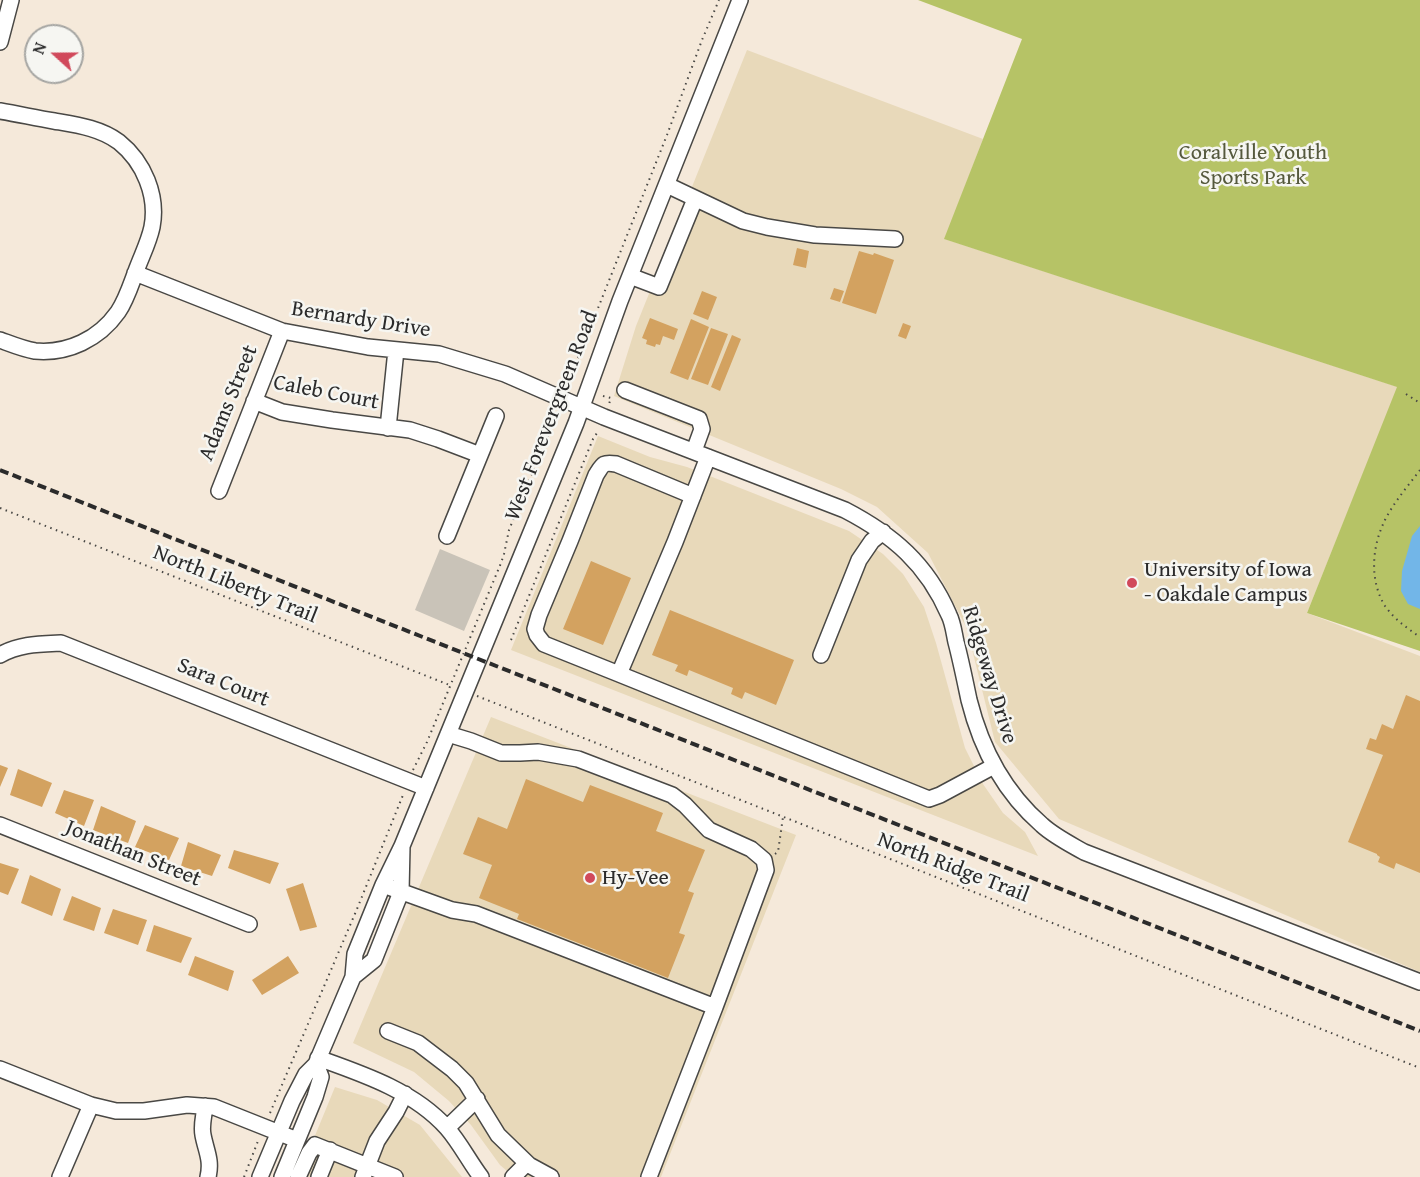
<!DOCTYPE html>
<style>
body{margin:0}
#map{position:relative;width:1420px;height:1177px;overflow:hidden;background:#f5e9da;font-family:"Gentium Book Plus",serif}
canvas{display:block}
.north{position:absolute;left:24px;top:24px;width:60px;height:60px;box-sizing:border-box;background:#f6f6f2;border:2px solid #a5a5a2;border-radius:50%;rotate:291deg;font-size:16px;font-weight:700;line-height:24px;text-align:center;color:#2b2b2b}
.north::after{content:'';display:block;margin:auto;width:21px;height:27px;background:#d1495b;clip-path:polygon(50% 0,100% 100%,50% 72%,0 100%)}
</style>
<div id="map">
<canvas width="1420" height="1177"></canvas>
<div class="north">N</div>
</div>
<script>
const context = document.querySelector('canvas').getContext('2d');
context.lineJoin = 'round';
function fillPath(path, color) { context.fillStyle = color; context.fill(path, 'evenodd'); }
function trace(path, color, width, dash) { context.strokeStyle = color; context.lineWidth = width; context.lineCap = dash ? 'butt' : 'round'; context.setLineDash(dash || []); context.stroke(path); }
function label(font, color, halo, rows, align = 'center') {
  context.font = font + ' "Gentium Book Plus",serif'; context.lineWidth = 5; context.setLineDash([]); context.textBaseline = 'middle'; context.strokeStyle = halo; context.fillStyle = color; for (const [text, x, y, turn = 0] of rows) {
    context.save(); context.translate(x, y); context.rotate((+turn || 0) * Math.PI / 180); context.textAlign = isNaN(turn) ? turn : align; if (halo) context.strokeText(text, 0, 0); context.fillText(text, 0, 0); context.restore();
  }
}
const built = new Path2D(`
 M 747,50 L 983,139 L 945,239 L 1398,387 L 1307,613 L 1420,656 L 1420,972 L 1059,819 L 995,742 L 967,629 L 928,553 L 877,507 L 841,489 L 614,396 L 636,326 Z
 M 598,436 L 650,457 L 687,467 L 849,531 L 883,554 L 903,574 L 924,607 L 936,643 L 965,748 L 983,784 L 1003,813 L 1025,832 L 1038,856 L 511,650 Z
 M 491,717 L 796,835 L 661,1177 L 514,1177 L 500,1165 L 471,1125 L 449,1101 L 414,1072 L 353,1043 Z
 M 335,1087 L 377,1100 L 420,1125 L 462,1177 L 298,1177 Z`);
const industrial = new Path2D(`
 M 440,549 L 490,570 L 464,631 L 415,610 Z`);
const green = new Path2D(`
 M 918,0 L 1420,0 L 1420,651 L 1307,613 L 1397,387 L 944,239 L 1022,39 Z`);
const water = new Path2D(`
 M 1420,526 L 1420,609 L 1408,604 L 1401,591 L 1402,571 L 1412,536 Z`);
const building = new Path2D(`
 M 797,248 L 809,251 L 806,268 L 793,265 Z
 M 859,251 L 873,255 L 874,253 L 894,260 L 876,314 L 842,303 Z
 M 834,288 L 844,291 L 840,302 L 830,299 Z
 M 702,291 L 717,297 L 708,320 L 693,314 Z
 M 650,318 L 678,329 L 674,340 L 663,336 L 660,345 L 656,344 L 655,347 L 646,344 L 647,340 L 642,338 Z
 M 691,319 L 709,327 L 688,380 L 670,373 Z
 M 903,323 L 911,326 L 906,339 L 898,336 Z
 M 711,328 L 728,334 L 708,385 L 691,379 Z
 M 732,335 L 741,339 L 720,391 L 711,387 Z
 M 591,561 L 631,578 L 603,645 L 563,629 Z
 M 670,610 L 794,660 L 776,705 L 745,692 L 742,699 L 731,694 L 733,688 L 689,670 L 687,676 L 675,671 L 678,665 L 652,655 Z
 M 1406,695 L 1420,701 L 1420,873 L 1396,863 L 1394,869 L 1378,862 L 1380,857 L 1377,855 L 1377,854 L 1348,842 L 1383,755 L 1366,749 L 1370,738 L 1376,740 L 1382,724 L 1393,729 Z
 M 0,765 L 8,768 L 0,787 Z
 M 18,769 L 52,783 L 42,807 L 10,795 Z
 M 526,779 L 583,802 L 590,785 L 663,813 L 656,831 L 705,850 L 688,891 L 694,893 L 679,933 L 685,935 L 668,978 L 517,919 L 519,914 L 479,898 L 492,865 L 463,854 L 478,817 L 507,829 Z
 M 64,790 L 94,800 L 84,826 L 55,813 Z
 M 101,806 L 136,821 L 128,843 L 93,830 Z
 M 145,825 L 179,838 L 169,860 L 135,847 Z
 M 188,842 L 221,855 L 212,876 L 181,866 Z
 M 234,850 L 279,863 L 270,884 L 228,868 Z
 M 0,863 L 19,869 L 8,895 L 0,892 Z
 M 30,875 L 61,889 L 52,916 L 21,903 Z
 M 303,883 L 317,927 L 300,931 L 286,889 Z
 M 72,896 L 101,908 L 94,931 L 63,920 Z
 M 113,909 L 147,920 L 138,945 L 104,933 Z
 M 154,925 L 192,938 L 181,963 L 146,951 Z
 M 195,956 L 234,971 L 228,991 L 188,975 Z
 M 288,956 L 299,973 L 262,995 L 252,980 Z`);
const path = new Path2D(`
 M 567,386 L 667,135 L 702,40 L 719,0
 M 1406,394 L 1420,403
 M 603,396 L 611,398 L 609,404
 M 1420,470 C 1408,486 1394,502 1385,520 C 1372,546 1369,580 1385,606 C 1394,619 1407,628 1420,637
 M 0,508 L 452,686
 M 511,640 L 593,439 L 599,430
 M 477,696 L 1420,1068
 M 413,770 L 427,742 L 501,563 L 504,554 L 509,530 L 558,411
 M 775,854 L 778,852 L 783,817
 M 270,1113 L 357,909 L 403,795
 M 244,1177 L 258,1141`);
const minor = new Path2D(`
 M 0,42 L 11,0
 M 0,111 C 18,114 36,118 54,121 C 77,125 100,128 119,142 C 144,162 158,196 152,227 C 149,241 143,253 138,266 C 132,281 127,299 118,312 C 99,339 68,354 35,351 C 23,349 11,344 0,340
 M 667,185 L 743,221 L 767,227 L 815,235 L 895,239
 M 135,273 L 282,331 L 368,347 L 439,354 L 505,374 L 604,417 L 845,510 C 893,535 927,564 949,615 C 953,623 954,633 956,642 C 961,661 965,681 969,700 C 981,748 1004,792 1042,825 C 1054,836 1070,844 1084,852 L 1420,982
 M 630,276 L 659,287 L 695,199
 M 625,390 L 699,419 L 702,429 L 694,451
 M 254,401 L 282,412 L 332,420 L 410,430 L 438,439 L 480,455
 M 388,428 L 396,350
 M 708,457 L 675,542 L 619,674 L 929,799 L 940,795 L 994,766
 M 219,491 L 282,331
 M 447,536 L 496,416
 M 0,655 C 19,644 39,644 61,643 L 426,788
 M 821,655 L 859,560 L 872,541 L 883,532
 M 619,674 L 544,644 L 537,635 L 535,629 L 539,615 L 570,541 L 596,475 C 603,464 603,462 616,464 L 693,496
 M 0,825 L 249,924
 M 402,846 L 576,423 L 620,301 L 740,0
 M 402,846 L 401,892 L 374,960 L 353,977 L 355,954 L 383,885 Z
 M 383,885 L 452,910 L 476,914 L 715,1007 L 766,870 L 764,860 L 751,849 L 709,830 L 685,805 L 672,795 L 578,759 L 538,752 L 520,753 L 501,753 L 471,741 L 448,734
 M 388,1031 L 418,1043 L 452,1069 L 466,1083 L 498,1135 L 529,1165 L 551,1177
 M 318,1058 C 363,1074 414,1091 447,1128 C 460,1143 469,1161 481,1177
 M 316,1064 L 353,977
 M 0,1069 L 91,1105 L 116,1111 L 144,1111 L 187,1105 L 214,1107 L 297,1140
 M 205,1106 C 204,1116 201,1126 203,1135 C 206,1151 212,1160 208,1177
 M 447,1128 L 477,1099
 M 60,1177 L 91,1105
 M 260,1177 L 292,1101 L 306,1074 L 316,1064 L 321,1077 L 315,1097 L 282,1177
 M 298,1177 L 309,1153 L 315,1145 L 395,1177
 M 319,1177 L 330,1150
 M 363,1177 L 377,1141 L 396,1112 L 405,1094
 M 513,1177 L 527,1163
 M 649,1177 L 715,1007`);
const rail = new Path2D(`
 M 0,470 L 1420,1031`);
const markers = [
 [1132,583,6,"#d1495b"],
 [590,878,6,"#d1495b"]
];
const parkNames = [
 ["Coralville Youth",1253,153],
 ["Sports Park",1253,178]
];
const streetNames = [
 ["Bernardy Drive",361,320,9],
 ["Caleb Court",326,393,11],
 ["Adams Street",229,403,-68],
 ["West Forevergreen Road",552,416,-69],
 ["North Liberty Trail",235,585,22],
 ["Ridgeway Drive",989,675,73],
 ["Sara Court",223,683,22],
 ["Jonathan Street",133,854,22],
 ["North Ridge Trail",953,868,21]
];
const poiNames = [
 ["University of Iowa",1144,570],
 ["- Oakdale Campus",1144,595],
 ["Hy-Vee",602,878]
];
fillPath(built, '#e8d9ba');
fillPath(industrial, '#c9c3b8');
fillPath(green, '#b6c366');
fillPath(water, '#72b6e8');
fillPath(building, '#d3a260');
trace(minor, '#494845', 18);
trace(path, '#494845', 2, [1.5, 4.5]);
trace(minor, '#fff', 15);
trace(rail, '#2b2b2b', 4, [9, 4.5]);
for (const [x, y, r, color] of markers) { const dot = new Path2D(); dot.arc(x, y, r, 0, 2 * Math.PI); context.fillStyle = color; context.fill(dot); trace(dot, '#f6f6f2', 2); }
label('22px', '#55593d', '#f6f6f2', parkNames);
label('22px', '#2b2b2b', '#f6f6f2', streetNames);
label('22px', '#2b2b2b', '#f6f6f2', poiNames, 'left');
</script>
